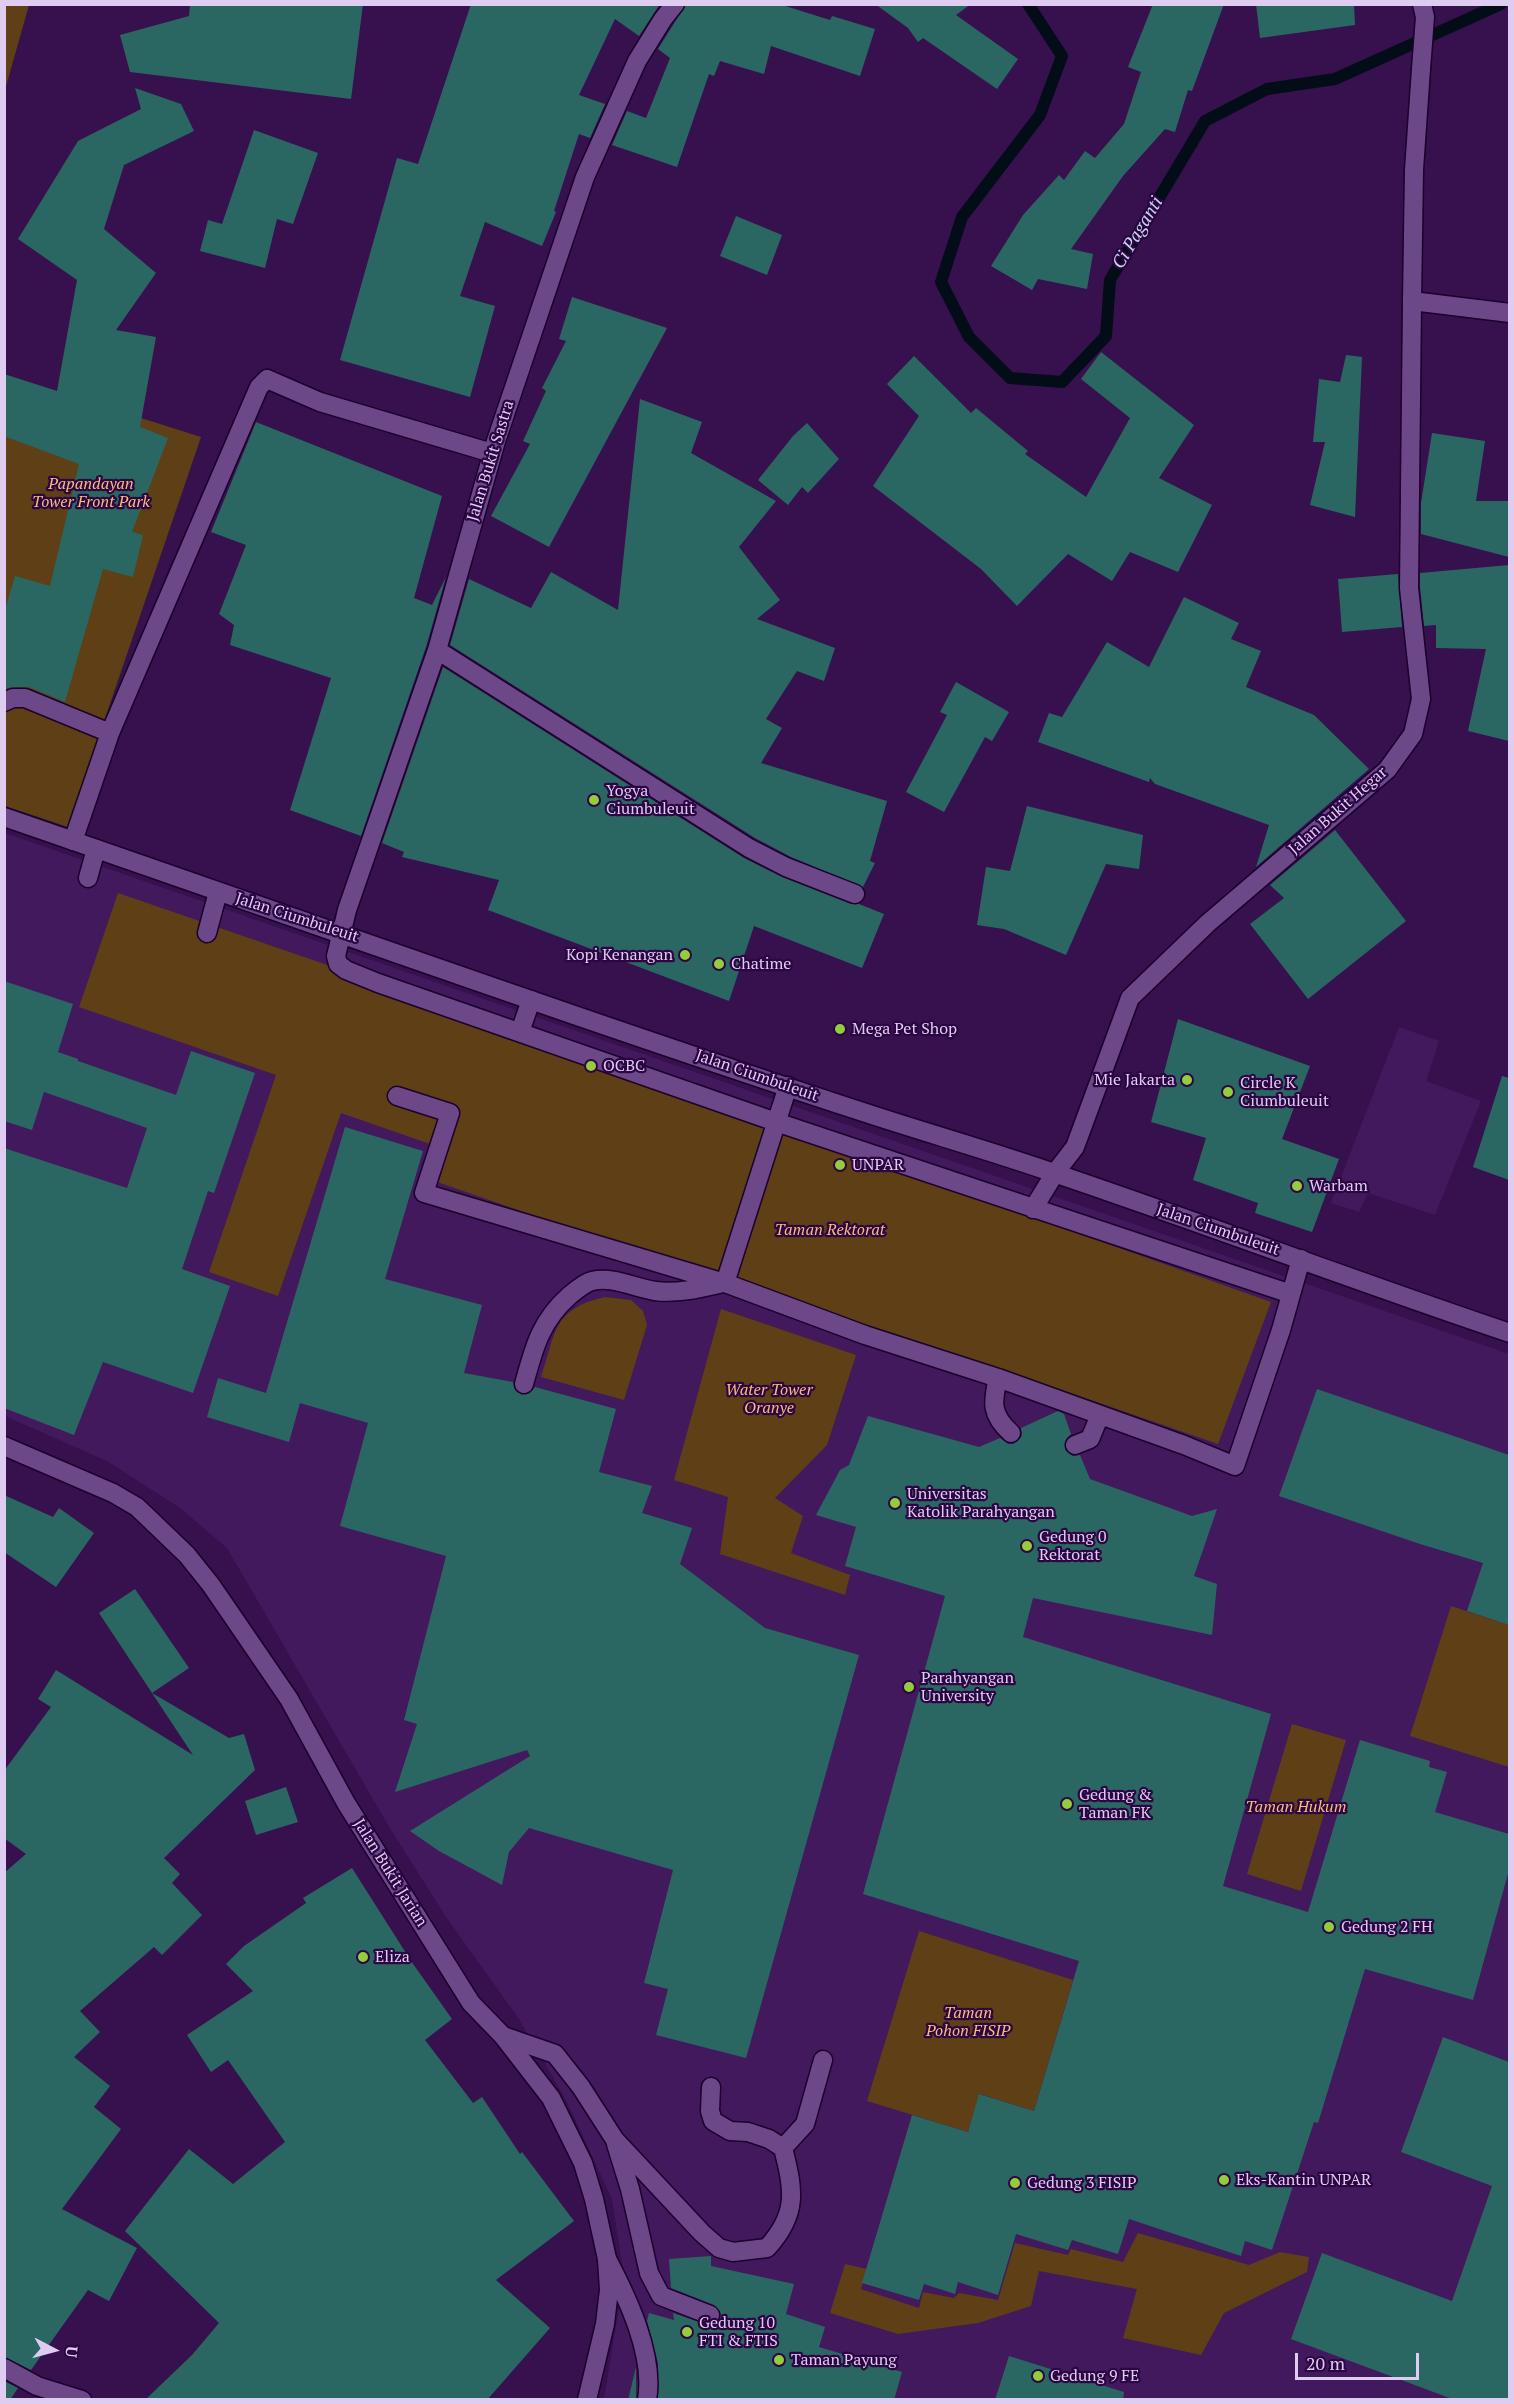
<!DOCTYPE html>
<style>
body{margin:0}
#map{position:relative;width:1514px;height:2404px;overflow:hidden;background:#36114e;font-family:"PT Serif",serif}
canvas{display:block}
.frame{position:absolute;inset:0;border:6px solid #dfccf1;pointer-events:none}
.north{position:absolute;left:24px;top:2320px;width:60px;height:60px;-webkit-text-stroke:4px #2c0543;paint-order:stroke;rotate:96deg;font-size:16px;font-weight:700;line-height:24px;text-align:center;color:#dfccf1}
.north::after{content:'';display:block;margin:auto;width:21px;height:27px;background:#dfccf1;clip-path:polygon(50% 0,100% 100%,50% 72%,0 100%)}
.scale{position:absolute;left:1295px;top:2353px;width:124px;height:27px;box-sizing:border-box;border:3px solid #dfccf1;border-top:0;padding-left:8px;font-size:18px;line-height:21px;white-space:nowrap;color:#dfccf1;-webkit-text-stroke:4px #2c0543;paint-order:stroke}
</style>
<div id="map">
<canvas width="1514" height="2404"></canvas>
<div class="frame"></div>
<div class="north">U</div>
<div class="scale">20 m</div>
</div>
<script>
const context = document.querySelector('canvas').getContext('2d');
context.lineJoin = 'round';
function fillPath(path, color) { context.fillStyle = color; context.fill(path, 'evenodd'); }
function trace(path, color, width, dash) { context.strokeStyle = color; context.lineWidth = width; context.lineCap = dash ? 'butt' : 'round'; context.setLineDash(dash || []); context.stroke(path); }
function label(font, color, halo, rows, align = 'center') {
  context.font = font + ' "PT Serif",serif'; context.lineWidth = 4.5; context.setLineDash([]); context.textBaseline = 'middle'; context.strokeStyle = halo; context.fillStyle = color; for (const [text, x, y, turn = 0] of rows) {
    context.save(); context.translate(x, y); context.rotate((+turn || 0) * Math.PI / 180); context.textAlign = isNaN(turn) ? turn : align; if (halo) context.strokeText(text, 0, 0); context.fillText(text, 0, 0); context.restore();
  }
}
const built = new Path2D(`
 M 5,833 L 1509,1354 L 1509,2399 L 604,2399 L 624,2277 L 612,2199 L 566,2100 L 519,2019 L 446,1917 L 388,1825 L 227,1548 L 180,1508 L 107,1461 L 5,1416 Z
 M 1399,1027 L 1439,1041 L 1426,1081 L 1481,1101 L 1435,1215 L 1368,1193 L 1359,1212 L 1331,1203 Z`);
const green = new Path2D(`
 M 5,4 L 29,5 L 5,90 L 4,5 Z
 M 5,375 L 201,437 L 68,827 L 5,806 Z
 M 118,893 L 775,1119 L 720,1280 L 420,1176 L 430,1144 L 341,1113 L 278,1296 L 209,1272 L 276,1075 L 79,1007 Z
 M 779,1127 L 1271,1302 L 1218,1444 L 978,1361 L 730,1281 Z
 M 605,1297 L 631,1300 L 643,1311 L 647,1325 L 624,1400 L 541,1377 C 556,1333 552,1309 605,1297 Z
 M 721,1309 L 856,1355 L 827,1445 L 775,1498 L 803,1516 L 791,1553 L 850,1575 L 845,1595 L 720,1554 L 728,1497 L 674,1480 Z
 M 1451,1606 L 1509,1625 L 1509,1767 L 1410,1736 Z
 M 1292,1724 L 1346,1740 L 1301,1891 L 1247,1874 Z
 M 919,1931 L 1073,1980 L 1034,2111 L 980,2094 L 968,2132 L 867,2101 Z
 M 1138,2233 L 1249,2265 L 1280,2252 L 1309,2257 L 1307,2272 L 1224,2313 L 1201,2355 L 1123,2338 L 1137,2289 L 1039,2271 L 1031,2306 L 978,2323 L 898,2334 L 830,2313 L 845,2264 L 867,2269 L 861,2289 L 919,2308 L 923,2292 L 954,2298 L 959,2293 L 998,2300 L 1015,2243 L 1068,2255 L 1071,2249 L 1123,2262 Z`);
const stream = new Path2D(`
 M 1028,4 L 1062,56 L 1040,115 L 962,217 L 941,282 L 969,337 L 1010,378 L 1062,382 L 1106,336 L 1110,280 L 1205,121 L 1267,89 L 1335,79 L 1501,4`);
const building = new Path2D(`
 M 190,4 L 363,4 L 351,99 L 130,72 L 120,35 L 189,16 Z
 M 471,4 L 660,4 L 639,36 L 615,19 L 579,95 L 605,104 L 590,138 L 579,134 L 554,211 L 556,212 L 542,246 L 485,222 L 460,296 L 495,306 L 470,397 L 340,360 L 397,158 L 418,164 Z
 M 686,4 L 779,4 L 830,20 L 832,16 L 875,29 L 860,76 L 771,46 L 764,74 L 720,61 L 714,76 L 709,74 L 677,167 L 612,145 L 627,111 L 646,118 L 670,58 L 658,49 Z
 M 875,4 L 971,4 L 956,15 L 1018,59 L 997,89 L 923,38 L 918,42 L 908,28 Z
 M 1153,4 L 1224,4 L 1192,91 L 1188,90 L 1175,132 L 1165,129 L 1123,176 L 1071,249 L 1093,254 L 1087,289 L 1038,279 L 1032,290 L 991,266 L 1023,215 L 1059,175 L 1064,180 L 1085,151 L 1095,158 L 1124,124 L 1141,72 L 1128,67 Z
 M 1256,4 L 1354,4 L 1355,25 L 1260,38 Z
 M 135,88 L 181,104 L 194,131 L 124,165 L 104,229 L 156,273 L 116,330 L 156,337 L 140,427 L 168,438 L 132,532 L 143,535 L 133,577 L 103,569 L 65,702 L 29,687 L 4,688 L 4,613 L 15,576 L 50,586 L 79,464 L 4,436 L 4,374 L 57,391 L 77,280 L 18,239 L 78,141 L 141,109 Z
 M 254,130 L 318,153 L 293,224 L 277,219 L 265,268 L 200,251 L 208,220 L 222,224 Z
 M 736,216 L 782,235 L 767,275 L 720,256 Z
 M 572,297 L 667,328 L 549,547 L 491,516 L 530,444 L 523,441 L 546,391 L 542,388 L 566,341 L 559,339 Z
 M 1101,352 L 1194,425 L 1159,478 L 1212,505 L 1178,572 L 1130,552 L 1112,581 L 1068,554 L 1017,606 L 981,569 L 873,486 L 919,416 L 887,384 L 914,356 L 971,413 L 976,408 L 1028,451 L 1025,454 L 1086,497 L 1130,418 L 1081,379 Z
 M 1346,355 L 1362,357 L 1355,517 L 1310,505 L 1325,442 L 1313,442 L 1319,379 L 1340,382 Z
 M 640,399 L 702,422 L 691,453 L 776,501 L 739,547 L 780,600 L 757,619 L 835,648 L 824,681 L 797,671 L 766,719 L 782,728 L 761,763 L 887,801 L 870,861 L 875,863 L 863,887 L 791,857 L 755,838 L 450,645 L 469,579 L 531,608 L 551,572 L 618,610 Z
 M 256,422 L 442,496 L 414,598 L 432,605 L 446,577 L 426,647 L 361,836 L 290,810 L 331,678 L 230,645 L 234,625 L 219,614 L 246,545 L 211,532 Z
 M 807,423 L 839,459 L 808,493 L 802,487 L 788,505 L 758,480 L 793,436 Z
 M 1432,433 L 1485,441 L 1476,501 L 1509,501 L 1509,557 L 1421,534 L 1421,503 Z
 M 1509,565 L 1509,741 L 1468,731 L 1486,649 L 1436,648 L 1436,625 L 1424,626 L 1420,587 L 1420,573 Z
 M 1398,574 L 1402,627 L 1342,632 L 1338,579 Z
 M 1184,597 L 1239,623 L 1231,639 L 1261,651 L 1246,687 L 1314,715 L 1369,769 L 1256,867 L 1269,825 L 1155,784 L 1150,778 L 1149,782 L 1038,742 L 1049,713 L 1062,717 L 1107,642 L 1149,667 Z
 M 443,667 L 744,858 L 782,877 L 851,904 L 859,904 L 884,914 L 862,968 L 754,926 L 729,1001 L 488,910 L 499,880 L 402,857 L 404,852 L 382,843 Z
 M 956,682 L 1009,712 L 992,741 L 985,737 L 944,812 L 906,792 L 947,715 L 940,712 Z
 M 1027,806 L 1143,835 L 1139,869 L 1106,864 L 1066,955 L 1004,929 L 977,925 L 986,867 L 1010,871 Z
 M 1335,830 L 1406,921 L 1308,999 L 1250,924 L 1284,898 L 1270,885 Z
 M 4,981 L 73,1004 L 58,1052 L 78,1059 L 78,1061 L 176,1095 L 191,1051 L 255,1073 L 214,1193 L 208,1191 L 182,1269 L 230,1286 L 193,1393 L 103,1362 L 74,1435 L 4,1408 L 4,1148 L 127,1188 L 147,1128 L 44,1092 L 32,1130 L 4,1121 Z
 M 1178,1019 L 1310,1066 L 1282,1139 L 1339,1159 L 1312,1232 L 1255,1213 L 1258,1203 L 1193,1180 L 1206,1138 L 1151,1122 Z
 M 1502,1076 L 1509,1078 L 1509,1180 L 1473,1167 Z
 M 345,1127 L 423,1151 L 385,1279 L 482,1305 L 464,1373 L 513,1382 L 516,1391 L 522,1395 L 531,1392 L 535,1387 L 616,1409 L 599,1472 L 652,1486 L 642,1513 L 692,1528 L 680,1564 L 765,1628 L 859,1655 L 746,2058 L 656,2035 L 668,1989 L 644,1983 L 673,1870 L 529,1828 L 509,1852 L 502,1885 L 439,1851 L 410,1831 L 530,1756 L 527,1750 L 395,1792 L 417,1724 L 404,1720 L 446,1556 L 340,1526 L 368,1423 L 300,1403 L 289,1442 L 207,1417 L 218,1378 L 266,1393 Z
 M 1317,1389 L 1509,1455 L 1509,1625 L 1467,1611 L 1483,1563 L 1420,1544 L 1279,1496 Z
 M 1058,1411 L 1064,1414 L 1071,1434 L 1066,1439 L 1065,1450 L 1073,1456 L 1080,1455 L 1090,1479 L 1192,1516 L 1217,1509 L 1194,1576 L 1217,1584 L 1212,1635 L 1033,1598 L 1023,1637 L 1271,1714 L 1223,1886 L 1308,1912 L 1360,1740 L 1430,1761 L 1429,1767 L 1447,1772 L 1435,1812 L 1509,1834 L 1509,1870 L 1473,2000 L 1365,1969 L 1318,2123 L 1314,2122 L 1272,2250 L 1245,2241 L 1241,2256 L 1129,2219 L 1118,2254 L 1072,2240 L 1068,2250 L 1016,2234 L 998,2295 L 958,2282 L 955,2294 L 924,2284 L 919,2300 L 862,2283 L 912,2115 L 968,2132 L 979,2094 L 1034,2111 L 1079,1961 L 863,1894 L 945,1596 L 845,1566 L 856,1527 L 816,1515 L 840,1470 L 849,1465 L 868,1416 L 979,1447 L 1000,1438 L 1008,1444 L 1014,1444 L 1022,1436 L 1021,1428 Z
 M 4,1495 L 53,1517 L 59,1508 L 94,1533 L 56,1587 L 4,1552 Z
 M 135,1589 L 189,1668 L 152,1693 L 99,1613 Z
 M 56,1670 L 193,1755 L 152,1693 L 229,1738 L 244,1734 L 255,1770 L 164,1858 L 180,1874 L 172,1883 L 202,1915 L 162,1955 L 154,1947 L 80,2011 L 100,2032 L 74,2057 L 110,2086 L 94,2107 L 121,2129 L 62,2209 L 137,2248 L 109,2301 L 88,2290 L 31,2370 L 4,2357 L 4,1873 L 26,1854 L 4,1838 L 4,1771 L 51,1707 L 38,1699 Z
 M 286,1787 L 298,1822 L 256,1835 L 245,1801 Z
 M 352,1868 L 411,1961 L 452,2019 L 425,2040 L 473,2103 L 482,2097 L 520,2154 L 522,2152 L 574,2221 L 496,2280 L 550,2328 L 487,2400 L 145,2400 L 192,2355 L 219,2323 L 125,2231 L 189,2149 L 233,2184 L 285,2142 L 228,2060 L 211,2072 L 187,2035 L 253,1991 L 226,1964 L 244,1946 L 306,1903 L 303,1898 Z
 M 1443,2037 L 1509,2062 L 1509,2400 L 1455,2400 L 1291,2339 L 1322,2253 L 1452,2301 L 1492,2186 L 1401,2152 Z
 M 711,2256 L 711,2266 L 794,2284 L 786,2314 L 825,2327 L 819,2347 L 902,2372 L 894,2400 L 658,2400 L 658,2363 L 647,2321 L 649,2313 L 674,2320 L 673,2313 L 711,2326 L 717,2323 L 721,2314 L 714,2305 L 671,2288 L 669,2259 Z
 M 1009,2356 L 1124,2392 L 1123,2400 L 995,2400 Z
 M 636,2367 L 636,2400 L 628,2400 Z
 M 4,2381 L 18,2388 L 10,2400 L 4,2400 Z`);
const lane = new Path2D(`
 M 675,4 L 663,19 L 637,61 L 585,177 L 496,441 L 437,650 L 347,910 L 336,956 L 338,964 L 346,970 L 378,983 L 776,1122 L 1291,1294
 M 1421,69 L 1425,17 L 1422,4
 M 267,379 L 320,402 L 492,453
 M 437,650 L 749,848 L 786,867 L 855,894
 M 88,878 L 96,849
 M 207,933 L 218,892
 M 520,1032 L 531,1000
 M 397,1096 L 450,1113 L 424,1193 L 725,1283 L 865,1335 L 998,1378 L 1184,1445 L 1235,1466 L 1281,1330 L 1301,1259
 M 1033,1209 L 1055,1173
 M 725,1283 L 788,1086
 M 998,1378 C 992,1403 991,1415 1011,1433
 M 524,1384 C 534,1348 540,1322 569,1296 C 575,1291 584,1283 592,1281 C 614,1276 634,1288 655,1291 C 678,1294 701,1288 723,1283
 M 1075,1445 L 1090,1439 L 1100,1415
 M 503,2036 L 555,2054 L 581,2087 L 615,2140 L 702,2233 L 719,2248 L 733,2252 L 767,2248 C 798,2214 794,2191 783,2148
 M 711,2087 L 710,2111 L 713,2121 L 730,2131 L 748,2132 L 769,2139 L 783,2148
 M 616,2144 L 630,2189 L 649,2273 L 661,2296 L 710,2315
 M 783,2148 L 805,2124 L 823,2060
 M 607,2259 C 627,2297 655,2355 647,2400
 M 4,2368 L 37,2386 L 82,2400`);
const street = new Path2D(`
 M 1421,69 L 1414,170 L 1412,301 L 1510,313
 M 4,702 L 13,698 L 25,698 L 110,733
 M 73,841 L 110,733 L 259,387 L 267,379
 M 1055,1173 L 1075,1147 L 1130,998 L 1208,923 L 1387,770 L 1413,734 L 1421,699 L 1409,588 L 1412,301
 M 4,1446 L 113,1493 L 137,1507 L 187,1555 L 211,1585 L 289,1699 L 346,1803 L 471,2003 L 503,2036 L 551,2098 L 583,2163 L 594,2199 L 607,2259 L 609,2290 L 605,2324 L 587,2400`);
const secondary = new Path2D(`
 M 4,817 C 292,916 578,1019 866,1113 C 930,1134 994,1152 1057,1174 C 1208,1225 1358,1282 1510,1333`);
const markers = [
 [594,800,6,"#94cc3c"],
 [685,955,6,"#94cc3c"],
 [719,964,6,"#94cc3c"],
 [840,1029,6,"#94cc3c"],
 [591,1066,6,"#94cc3c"],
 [1187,1080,6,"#94cc3c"],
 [1228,1092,6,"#94cc3c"],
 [840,1165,6,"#94cc3c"],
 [1297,1186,6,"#94cc3c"],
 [895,1503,6,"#94cc3c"],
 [1027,1546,6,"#94cc3c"],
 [909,1687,6,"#94cc3c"],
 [1067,1804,6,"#94cc3c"],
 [1329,1927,6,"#94cc3c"],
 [363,1957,6,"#94cc3c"],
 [1224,2180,6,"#94cc3c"],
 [1015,2183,6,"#94cc3c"],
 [687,2332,6,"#94cc3c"],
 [779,2360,6,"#94cc3c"],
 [1038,2376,6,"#94cc3c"]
];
const streetNames = [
 ["Jalan Bukit Sastra",491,461,-73],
 ["Jalan Bukit Hegar",1338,811,-41],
 ["Jalan Ciumbuleuit",297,918,18],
 ["Jalan Ciumbuleuit",757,1076,19],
 ["Jalan Ciumbuleuit",1218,1230,19],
 ["Jalan Bukit Jarian",390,1873,58]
];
const parkNames = [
 ["Papandayan",91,484],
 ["Tower Front Park",91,502],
 ["Taman Rektorat",830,1230],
 ["Water Tower",769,1390],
 ["Oranye",769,1408],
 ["Taman Hukum",1296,1807],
 ["Taman",968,2013],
 ["Pohon FISIP",968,2031]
];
const poiNames = [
 ["Yogya",606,791],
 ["Ciumbuleuit",606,809],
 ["Kopi Kenangan",673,955,"right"],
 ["Chatime",731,964],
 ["Mega Pet Shop",852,1029],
 ["OCBC",603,1066],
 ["Mie Jakarta",1175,1080,"right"],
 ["Circle K",1240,1083],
 ["Ciumbuleuit",1240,1101],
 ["UNPAR",852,1165],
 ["Warbam",1309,1186],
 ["Universitas",907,1494],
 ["Katolik Parahyangan",907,1512],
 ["Gedung 0",1039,1537],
 ["Rektorat",1039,1555],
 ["Parahyangan",921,1678],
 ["University",921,1696],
 ["Gedung &",1079,1795],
 ["Taman FK",1079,1813],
 ["Gedung 2 FH",1341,1927],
 ["Eliza",375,1957],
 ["Eks-Kantin UNPAR",1236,2180],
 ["Gedung 3 FISIP",1027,2183],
 ["Gedung 10",699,2323],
 ["FTI & FTIS",699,2341],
 ["Taman Payung",791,2360],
 ["Gedung 9 FE",1050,2376]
];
const waterNames = [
 ["Ci Paganti",1138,233,-59]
];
fillPath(built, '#42195c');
fillPath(green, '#5f3f16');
trace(stream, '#030d18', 12);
fillPath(building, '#2b6762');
trace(lane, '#1b012c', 21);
trace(street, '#1b012c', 21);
trace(secondary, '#1b012c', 21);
trace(lane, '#6c4888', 18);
trace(street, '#6c4888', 18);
trace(secondary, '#6c4888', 18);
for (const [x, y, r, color] of markers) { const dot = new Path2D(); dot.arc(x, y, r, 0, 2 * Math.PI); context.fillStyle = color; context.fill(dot); trace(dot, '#2c0543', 2); }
label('16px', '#dfccf1', '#2c0543', streetNames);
label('italic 16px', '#fabd78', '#2c0543', parkNames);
label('16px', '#dfccf1', '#2c0543', poiNames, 'left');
label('italic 18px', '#c4d9ee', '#2c0543', waterNames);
</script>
